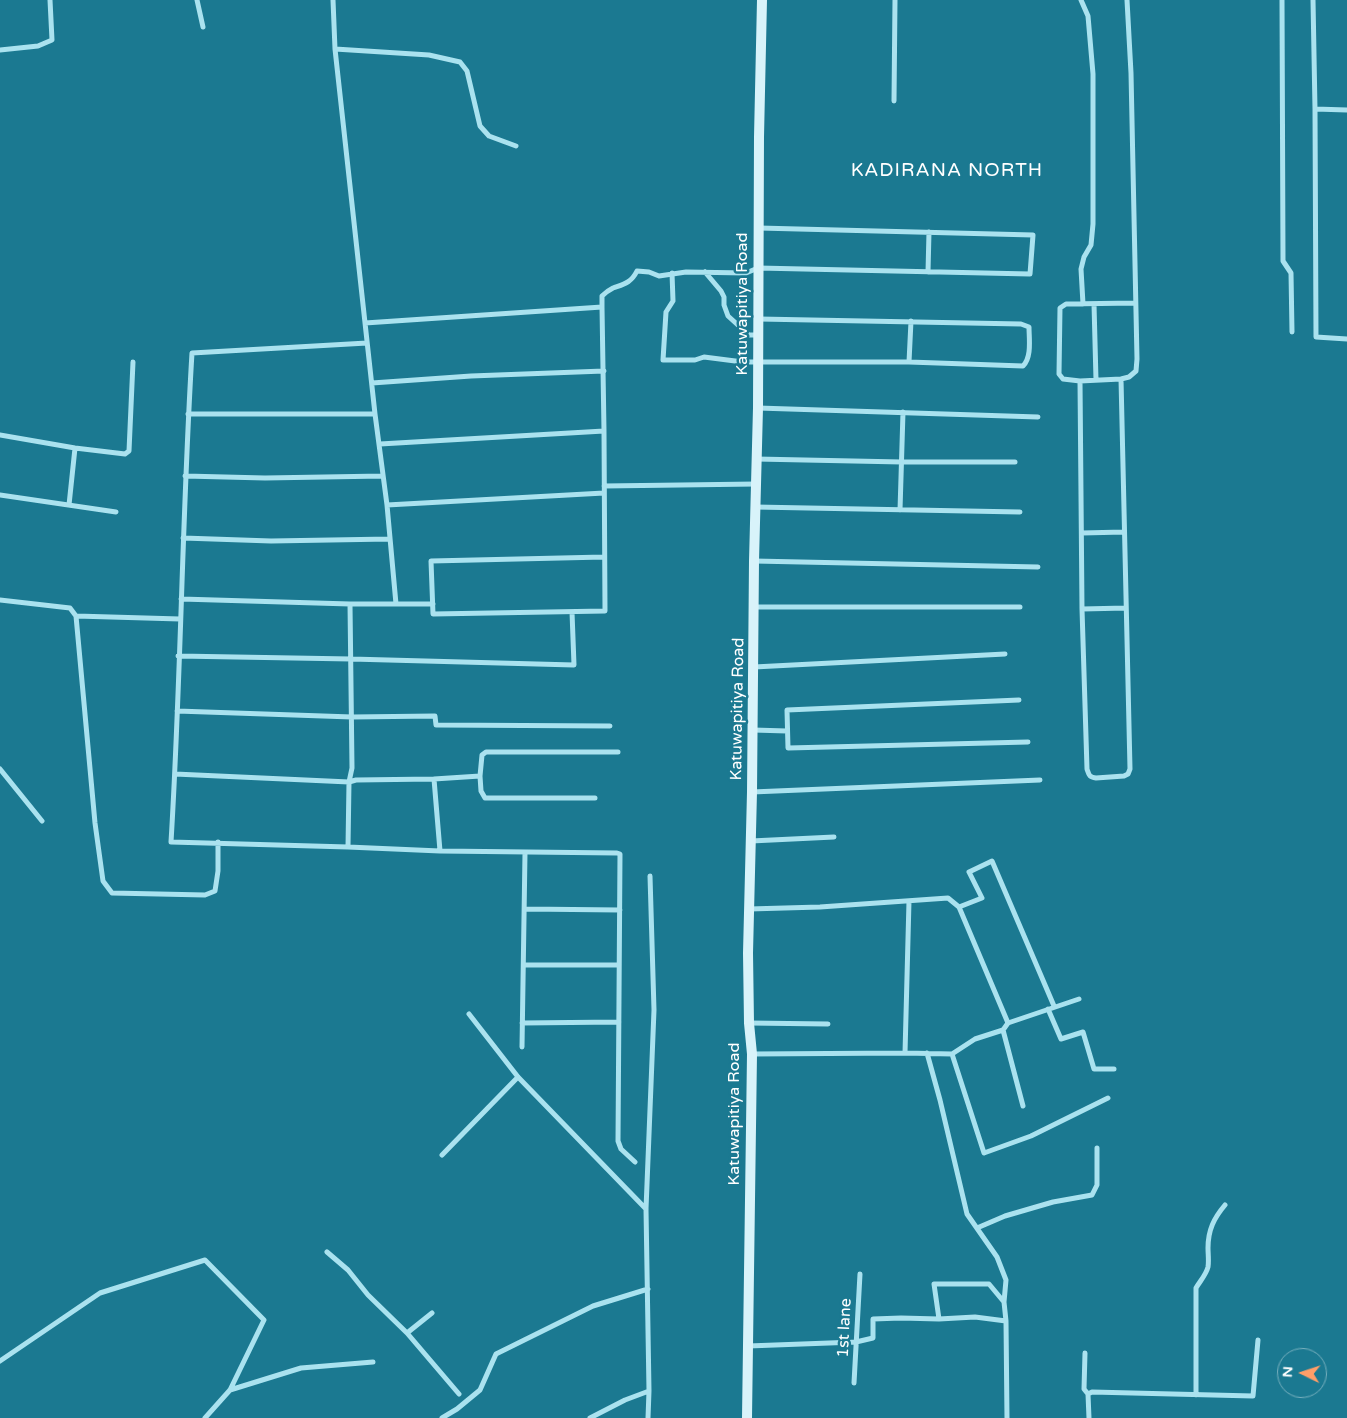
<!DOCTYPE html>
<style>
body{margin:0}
#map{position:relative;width:1347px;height:1418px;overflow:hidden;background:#1b7991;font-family:"Varela Round",sans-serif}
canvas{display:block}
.north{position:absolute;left:1277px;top:1348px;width:50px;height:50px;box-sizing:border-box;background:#1b7991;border:1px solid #76afbd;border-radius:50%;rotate:274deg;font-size:14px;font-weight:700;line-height:20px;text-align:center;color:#fff}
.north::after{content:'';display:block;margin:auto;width:18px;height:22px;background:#ff9e68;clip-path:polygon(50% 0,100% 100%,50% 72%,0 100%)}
</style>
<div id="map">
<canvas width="1347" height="1418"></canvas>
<div class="north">N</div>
</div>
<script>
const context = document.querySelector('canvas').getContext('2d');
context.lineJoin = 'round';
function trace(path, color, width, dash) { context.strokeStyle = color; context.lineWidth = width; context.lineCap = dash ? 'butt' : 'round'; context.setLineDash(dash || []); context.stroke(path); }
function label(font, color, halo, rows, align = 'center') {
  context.font = font + ' "Varela Round",sans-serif'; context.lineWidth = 5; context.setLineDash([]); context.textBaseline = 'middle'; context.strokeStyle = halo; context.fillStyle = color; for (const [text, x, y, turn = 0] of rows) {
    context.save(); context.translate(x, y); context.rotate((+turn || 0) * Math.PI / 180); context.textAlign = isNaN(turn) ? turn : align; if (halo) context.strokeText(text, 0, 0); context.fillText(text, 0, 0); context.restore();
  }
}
const street = new Path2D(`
 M 197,0 L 203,27
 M 333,0 L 335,49 L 375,414 L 387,505 L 396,604
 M 1081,0 L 1088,16 L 1093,74 L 1093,224 L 1091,245 L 1084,257 L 1081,269 L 1083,304
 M 1282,0 L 1283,261 L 1291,273 L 1292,332
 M 1313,0 L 1315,109 L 1316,337 L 1347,339
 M 335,49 L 429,55 L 460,62 L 467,71 L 480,126 L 489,136 L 516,146
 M 0,50 L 38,46 L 52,40 L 50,0
 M 894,101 L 895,0
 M 1315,109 L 1347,110
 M 705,272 L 721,291 L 724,297 L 724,305 L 728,316 L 749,335 L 758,335
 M 928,272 L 929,232
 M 672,273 L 673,301 L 666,312 L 663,360 L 695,360 L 704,357 L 743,362 L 909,362 L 1023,366 C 1032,357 1029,339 1029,327 L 1021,324 L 759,319
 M 1094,304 L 1096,380
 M 602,307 L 602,296 C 605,293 609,290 613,288 C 624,284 631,283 637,271 L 649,272 L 659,276 L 686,272 L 746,273 L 758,268 L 1030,274 L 1033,235 L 759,228
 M 365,323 L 602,307 L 604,431 L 605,611 L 433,614 L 431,561 L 604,557
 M 367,343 L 192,353 C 182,516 181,679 171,842 L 348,847 L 349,782 L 352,768 L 350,604 L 433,604
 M 909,362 L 911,321
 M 1121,379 L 1130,769 L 1128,774 L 1124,776 L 1096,778 C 1089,777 1089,775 1087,769 L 1082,609 L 1080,381 L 1121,379 L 1129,377 L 1136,371 L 1137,359 L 1131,73 L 1127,0
 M 1080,381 L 1063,379 L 1059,374 L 1060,308 L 1066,304 L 1135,303
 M 372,383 L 471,376 L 604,371
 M 758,408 L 1038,417
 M 188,414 L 375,414
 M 0,435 L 75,448 L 125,454 L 129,451 L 133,362
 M 380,444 L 604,431
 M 756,459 L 902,462 L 1015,462
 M 185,476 L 265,478 L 383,476
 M 604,486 L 756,484
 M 0,495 L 116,512
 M 69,505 L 75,448
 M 387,505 L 604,493
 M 755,507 L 1020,512
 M 900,510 L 903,412
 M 1082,533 L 1124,532
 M 183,538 L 271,541 L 390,539
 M 754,561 L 1038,567
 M 181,599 L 350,604
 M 0,600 L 70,608 L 76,616 L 180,619
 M 753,607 L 1020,607
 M 1082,609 L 1126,608
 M 76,616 L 95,823 L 103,881 L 112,893 L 205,895 L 215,891 L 218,871 L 218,842
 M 178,656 L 351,659 L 574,665 L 572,612
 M 754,667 L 1005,654
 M 1019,700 L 787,710 L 788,748 L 1028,742
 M 177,711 L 352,717 L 435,716 L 436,725 L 610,726
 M 753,730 L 787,731
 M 0,769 L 42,821
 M 175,774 L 349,782 L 356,780 L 434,779 L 480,776 L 481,791 L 485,798 L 595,798
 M 480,776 L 482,755 L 486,752 L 618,752
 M 752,792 L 1040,780
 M 751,841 L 834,837
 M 348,847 L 440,851 L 434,779
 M 440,851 L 617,853 L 620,854 L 618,1141 L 621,1149 L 635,1162
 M 959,907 L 982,898 L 969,872 L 992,861 L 1054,1006
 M 525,909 L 620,910
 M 749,909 L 820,907 L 948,898 L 959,907 L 1008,1023 L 1003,1030 L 975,1039 L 952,1054 L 905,1053 L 752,1054
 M 524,965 L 619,965
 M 1048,1009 L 1061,1039 L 1083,1032 L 1094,1069 L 1114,1069
 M 469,1014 L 518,1077 L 646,1209
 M 522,1023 L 619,1022
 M 749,1023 L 828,1024
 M 1008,1023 L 1079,999
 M 1003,1030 L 1023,1106
 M 522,1047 L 525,853
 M 905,1053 L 909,901
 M 927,1053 L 940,1100 L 967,1214 L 997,1257 L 1006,1280 L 1004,1302
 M 952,1054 L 984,1153 L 1031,1136 L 1108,1098
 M 442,1155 L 518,1077
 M 977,1228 L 1005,1216 L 1053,1202 L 1092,1195 L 1097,1185 L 1097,1148
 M 327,1252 L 348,1270 L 368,1295 L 407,1333 L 459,1394
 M 1006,1321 L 1007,1418
 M 407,1333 L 432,1313
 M 748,1346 L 856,1342 L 873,1338 L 873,1319 L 901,1318 L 939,1319 L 934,1284 L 989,1284 L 1004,1302 L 1006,1321 L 975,1317 L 939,1319
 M 1085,1353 L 1084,1389 L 1088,1394 L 1089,1418
 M 0,1361 L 100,1293 L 205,1260 L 264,1320 L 230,1390 L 205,1418
 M 854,1383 L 860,1274
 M 230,1390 L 301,1368 L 373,1362
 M 1088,1394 L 1092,1392 L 1253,1396 L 1258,1340
 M 1196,1395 L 1196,1288 C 1200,1281 1206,1275 1208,1267 C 1209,1261 1208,1254 1208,1248 C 1208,1230 1214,1218 1225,1205
 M 442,1418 L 457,1409 L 480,1390 L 496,1354 L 593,1306 L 648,1289
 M 590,1418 L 625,1400 L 649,1391 L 646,1209 L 654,1010 L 650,876
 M 648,1418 L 649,1391`);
const secondary = new Path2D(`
 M 747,1418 L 752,1054 L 749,1023 L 748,953 L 752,792 L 754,561 L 758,408 L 759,137 L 762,0`);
const streetNames = [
 ["Katuwapitiya Road",743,304,-90],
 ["Katuwapitiya Road",738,709,-89],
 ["Katuwapitiya Road",735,1114,-90],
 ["1st lane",845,1328,-87]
];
const quarterNames = [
 ["KADIRANA NORTH",947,171]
];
trace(street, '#aae2ef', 5);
trace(secondary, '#d8f3fa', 10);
label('16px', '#fff', '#1b7991', streetNames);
context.letterSpacing = '1px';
label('19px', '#fff', '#1b7991', quarterNames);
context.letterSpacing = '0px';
</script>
